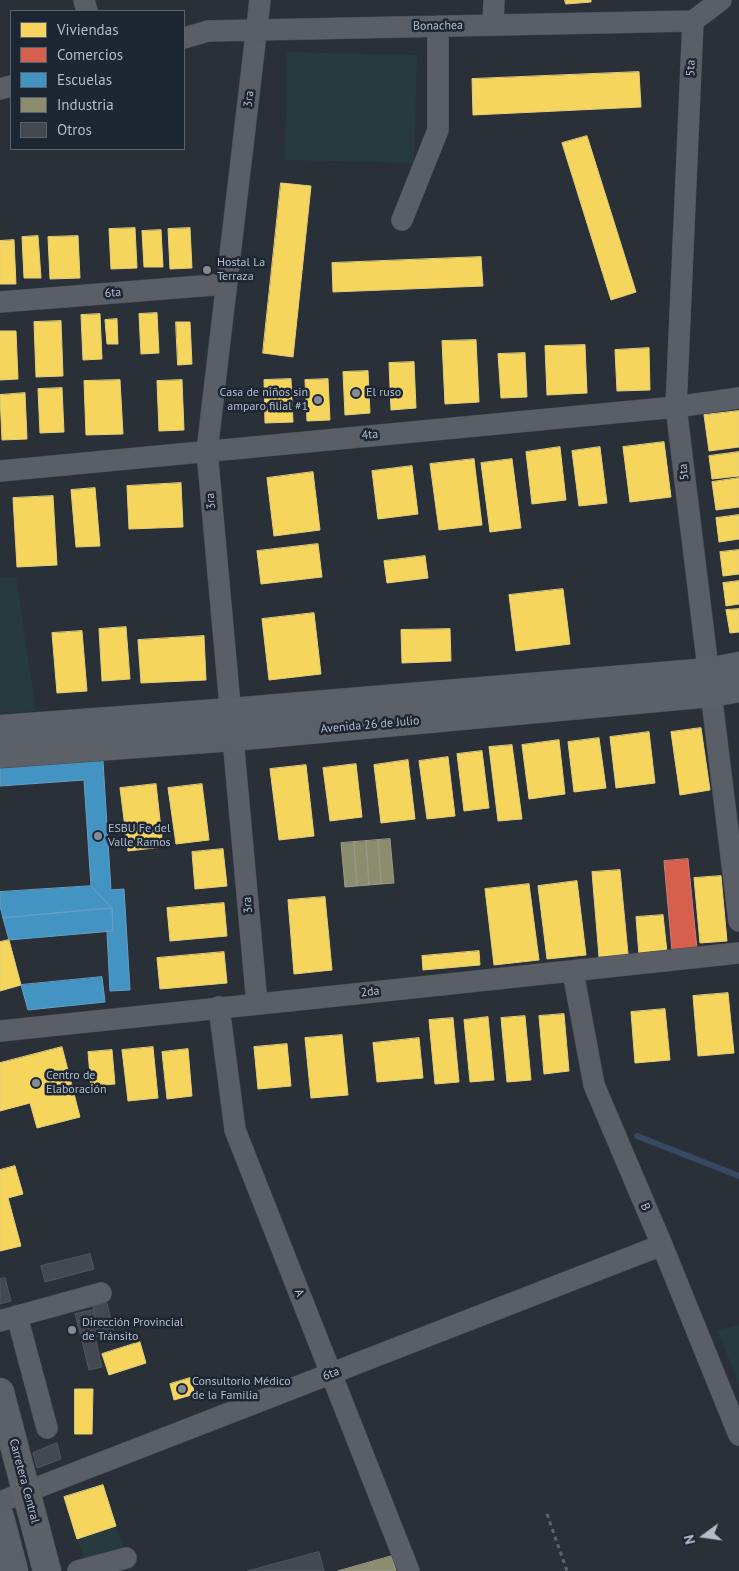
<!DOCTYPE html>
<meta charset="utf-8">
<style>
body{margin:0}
#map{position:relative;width:739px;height:1571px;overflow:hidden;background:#2a3038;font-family:"PT Sans",sans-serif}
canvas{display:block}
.legend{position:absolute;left:10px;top:10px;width:175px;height:140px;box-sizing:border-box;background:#1d2633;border:1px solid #59626f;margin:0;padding:6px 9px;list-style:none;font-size:15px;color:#b4bcc9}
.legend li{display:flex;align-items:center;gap:10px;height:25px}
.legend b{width:25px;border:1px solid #59626f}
.north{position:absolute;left:679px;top:1511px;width:50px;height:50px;-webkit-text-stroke:4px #1d2633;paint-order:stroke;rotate:256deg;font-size:14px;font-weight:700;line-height:20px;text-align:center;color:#b4bcc9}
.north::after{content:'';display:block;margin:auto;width:18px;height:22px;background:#b4bcc9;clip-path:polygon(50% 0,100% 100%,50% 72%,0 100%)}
</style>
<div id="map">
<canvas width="739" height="1571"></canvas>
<ul class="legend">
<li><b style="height:14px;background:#f6d55c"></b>Viviendas</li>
<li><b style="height:14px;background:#d6604d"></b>Comercios</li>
<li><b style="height:14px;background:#4393c3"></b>Escuelas</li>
<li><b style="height:14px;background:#8c8c6e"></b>Industria</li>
<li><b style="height:14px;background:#444950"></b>Otros</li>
</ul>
<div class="north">N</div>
</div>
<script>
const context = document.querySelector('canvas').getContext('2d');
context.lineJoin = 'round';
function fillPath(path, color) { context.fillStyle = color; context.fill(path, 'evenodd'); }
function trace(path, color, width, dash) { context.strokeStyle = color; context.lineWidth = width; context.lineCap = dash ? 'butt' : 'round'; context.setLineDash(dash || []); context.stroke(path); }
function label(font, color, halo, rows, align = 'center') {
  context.font = font + ' "PT Sans",sans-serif'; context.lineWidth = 5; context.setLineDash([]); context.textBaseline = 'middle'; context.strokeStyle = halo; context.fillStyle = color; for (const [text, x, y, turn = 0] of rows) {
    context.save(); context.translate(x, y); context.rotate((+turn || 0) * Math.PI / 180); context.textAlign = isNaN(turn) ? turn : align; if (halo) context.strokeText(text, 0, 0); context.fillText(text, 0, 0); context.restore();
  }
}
const green = new Path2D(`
 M 287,52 L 417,55 L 414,163 L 285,160 Z
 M 16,577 L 36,711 L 0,714 L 0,578 Z
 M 739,1325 L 739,1384 L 717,1330 Z
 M 116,1526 L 123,1548 L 85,1560 L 77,1539 Z`);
const homes = new Path2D(`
 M 565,0 L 591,0 L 591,2 L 566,4 Z
 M 639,72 L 641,107 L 473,115 L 472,79 Z
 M 587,136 L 636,292 L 611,300 L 562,143 Z
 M 281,183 L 311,186 L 293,357 L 263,353 Z
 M 135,228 L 137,268 L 111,269 L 109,229 Z
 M 190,228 L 192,268 L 170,269 L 168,229 Z
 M 161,230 L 163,267 L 144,267 L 142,231 Z
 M 38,236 L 41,278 L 24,278 L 22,237 Z
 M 78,236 L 80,278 L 50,279 L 48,237 Z
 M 14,240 L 16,284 L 0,284 L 0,241 Z
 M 481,257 L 483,286 L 333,292 L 332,263 Z
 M 157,313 L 159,353 L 141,354 L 139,314 Z
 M 100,314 L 102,359 L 83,360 L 81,315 Z
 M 117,319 L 118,344 L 107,344 L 105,320 Z
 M 61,321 L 63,376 L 36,377 L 34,322 Z
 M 176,322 L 190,322 L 192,364 L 178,365 Z
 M 0,331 L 16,331 L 18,379 L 0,380 Z
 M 476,340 L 479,402 L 445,404 L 442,341 Z
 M 585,345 L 587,393 L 547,395 L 545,346 Z
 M 649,348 L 650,390 L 617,391 L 615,350 Z
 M 525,353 L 527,397 L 501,398 L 498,354 Z
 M 414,362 L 416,408 L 391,410 L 389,363 Z
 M 368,371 L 370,413 L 345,415 L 343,372 Z
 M 291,379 L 293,422 L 265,423 L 264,380 Z
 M 328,379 L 330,420 L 307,421 L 305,380 Z
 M 120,380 L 123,434 L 86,435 L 84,381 Z
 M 182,380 L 184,430 L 159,431 L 157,381 Z
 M 62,388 L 64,432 L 40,433 L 38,389 Z
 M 25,393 L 27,439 L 2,440 L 0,395 Z
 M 739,411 L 739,447 L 709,451 L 704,415 Z
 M 664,442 L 671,497 L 630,502 L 623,447 Z
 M 560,447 L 566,500 L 532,504 L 526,452 Z
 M 600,447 L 607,503 L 579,506 L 572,451 Z
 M 739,452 L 739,476 L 712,479 L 709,456 Z
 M 474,459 L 482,525 L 439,530 L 430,464 Z
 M 512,459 L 521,528 L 490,532 L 481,463 Z
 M 412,466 L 418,514 L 378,519 L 372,471 Z
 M 313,472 L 320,530 L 274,536 L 267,478 Z
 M 739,478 L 739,507 L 716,510 L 712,482 Z
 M 181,483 L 183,527 L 129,529 L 127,486 Z
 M 95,488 L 100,546 L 76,547 L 71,490 Z
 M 53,496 L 57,565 L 17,567 L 13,498 Z
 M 739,515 L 739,539 L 719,542 L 716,518 Z
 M 318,544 L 322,577 L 261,584 L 257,551 Z
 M 739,550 L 739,574 L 723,576 L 720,552 Z
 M 425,556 L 428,578 L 387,583 L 384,561 Z
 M 739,581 L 739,604 L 726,606 L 723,583 Z
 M 563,589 L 570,644 L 516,651 L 509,595 Z
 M 739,609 L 739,632 L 730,633 L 726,610 Z
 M 314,613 L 321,674 L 269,680 L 262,619 Z
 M 126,627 L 130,679 L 102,681 L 99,629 Z
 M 450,629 L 451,661 L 402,663 L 401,630 Z
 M 82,631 L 87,691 L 57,693 L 52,633 Z
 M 204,636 L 206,680 L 141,683 L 138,640 Z
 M 701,728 L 710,790 L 680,795 L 671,732 Z
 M 649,732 L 655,783 L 616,788 L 610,737 Z
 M 599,738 L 606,788 L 574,792 L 568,742 Z
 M 559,740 L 565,794 L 529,799 L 522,745 Z
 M 512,745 L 522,819 L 498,821 L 489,747 Z
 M 482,751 L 489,808 L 464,811 L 457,754 Z
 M 448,757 L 455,816 L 427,819 L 419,761 Z
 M 408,760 L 415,819 L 381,823 L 374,765 Z
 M 356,764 L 362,817 L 330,821 L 323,768 Z
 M 306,765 L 314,836 L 279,840 L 270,769 Z
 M 156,784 L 163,847 L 128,851 L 120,788 Z
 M 202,784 L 209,840 L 176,844 L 168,788 Z
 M 223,849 L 227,886 L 195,889 L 192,852 Z
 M 620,870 L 628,954 L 599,957 L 592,872 Z
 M 721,876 L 727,941 L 700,943 L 694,878 Z
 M 577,881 L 586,955 L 547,959 L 538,886 Z
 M 529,884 L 539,960 L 494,965 L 485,889 Z
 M 325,897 L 332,970 L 294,974 L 288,900 Z
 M 224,903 L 227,936 L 170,941 L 167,908 Z
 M 663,915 L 667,952 L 639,955 L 636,917 Z
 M 9,940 L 21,985 L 0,991 L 0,942 Z
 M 479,951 L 480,965 L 423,970 L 422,956 Z
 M 224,952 L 227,983 L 160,989 L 157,958 Z
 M 728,993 L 734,1053 L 698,1056 L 693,996 Z
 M 665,1009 L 670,1060 L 635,1063 L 631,1012 Z
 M 564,1014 L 569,1071 L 544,1074 L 539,1016 Z
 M 525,1016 L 531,1080 L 507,1082 L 501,1018 Z
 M 488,1017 L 494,1080 L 470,1082 L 464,1020 Z
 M 453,1018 L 459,1082 L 435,1084 L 429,1020 Z
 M 342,1035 L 348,1095 L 311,1098 L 305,1038 Z
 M 419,1038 L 423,1078 L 377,1082 L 373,1043 Z
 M 287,1044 L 291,1086 L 258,1089 L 254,1047 Z
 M 62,1047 L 80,1117 L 37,1128 L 30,1103 L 0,1111 L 0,1063 Z
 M 153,1047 L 158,1098 L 128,1101 L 122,1050 Z
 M 188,1049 L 192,1096 L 167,1099 L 162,1052 Z
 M 112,1050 L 115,1084 L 91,1086 L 88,1052 Z
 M 15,1166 L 23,1194 L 8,1198 L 21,1246 L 0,1251 L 0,1170 Z
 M 140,1342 L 146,1363 L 109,1375 L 102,1354 Z
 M 190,1378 L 195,1394 L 174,1400 L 170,1384 Z
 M 75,1389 L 93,1389 L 92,1434 L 75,1434 Z
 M 103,1485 L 116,1526 L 77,1539 L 64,1497 Z`);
const shops = new Path2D(`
 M 688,859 L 697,949 L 672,951 L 664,861 Z`);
const schools = new Path2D(`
 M 103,761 L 111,890 L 124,889 L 130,990 L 110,991 L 107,931 L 113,931 L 112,908 L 91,886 L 84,780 L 0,786 L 0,767 Z
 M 91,886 L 112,908 L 3,918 L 0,906 L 0,892 Z
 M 112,908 L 113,931 L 9,940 L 3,918 Z
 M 102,977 L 105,1002 L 28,1010 L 21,985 Z`);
const industry = new Path2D(`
 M 390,839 L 394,883 L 381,884 L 378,840 Z
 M 378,840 L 381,884 L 369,885 L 366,841 Z
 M 366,841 L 369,885 L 357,886 L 354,842 Z
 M 354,842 L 357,886 L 345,887 L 341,843 Z
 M 392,1556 L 396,1571 L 338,1571 Z`);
const stream = new Path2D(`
 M 637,1136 L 739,1176`);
const building = new Path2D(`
 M 90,1254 L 94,1269 L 45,1282 L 41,1266 Z
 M 5,1278 L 11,1301 L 0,1304 L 0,1279 Z
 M 107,1303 L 114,1333 L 95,1337 L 102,1367 L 89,1370 L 77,1321 L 95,1317 L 93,1307 Z
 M 94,1310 L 95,1317 L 77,1321 L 75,1314 Z
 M 57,1443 L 61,1459 L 37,1468 L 33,1453 Z
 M 319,1552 L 324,1571 L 248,1571 Z`);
const path = new Path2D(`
 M 547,1514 L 567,1571`);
const minor = new Path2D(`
 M 84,0 L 87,11
 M 693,21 L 676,407 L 739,921
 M 693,21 L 721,0
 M 493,25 L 494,0
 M 184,38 L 208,31 L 693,21
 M 0,89 L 11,86
 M 402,220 L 438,130 L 438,26
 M 0,302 L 226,284
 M 0,471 L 676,407 L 739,398
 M 573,972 L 594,1085 L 662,1245 L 739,1435
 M 257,1004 L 207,451 L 260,0
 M 219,1007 L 235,1130 L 409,1571
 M 0,1031 C 246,1004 493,981 739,953
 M 17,1316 L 47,1428
 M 0,1321 L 101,1293
 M 0,1502 L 662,1245
 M 78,1571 L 126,1558`);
const major = new Path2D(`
 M 0,729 L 231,712 L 709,672 L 739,666
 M 0,754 L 233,737 L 711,693 L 739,688
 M 0,1392 L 47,1571
 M 0,1517 L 14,1571`);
const markers = [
 [207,270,5,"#848b96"],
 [356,393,5,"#848b96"],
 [318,400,5,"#848b96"],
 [98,836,5,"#848b96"],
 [36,1083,5,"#848b96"],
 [72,1330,5,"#848b96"],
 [182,1389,5,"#848b96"]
];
const streetNames = [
 ["Bonachea",438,26,-1],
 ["5ta",691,68,-88],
 ["3ra",249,99,-83],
 ["6ta",113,293,-5],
 ["4ta",370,435,-5],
 ["5ta",684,472,-97],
 ["3ra",211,501,-95],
 ["Avenida 26 de Julio",370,725,-5],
 ["3ra",248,905,-95],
 ["2da",370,992,-6],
 ["B",645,1207,67],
 ["A",299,1293,68],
 ["6ta",331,1374,-21],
 ["Carretera Central",24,1481,75]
];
const poiNames = [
 ["Hostal La",217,263],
 ["Terraza",217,277],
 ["Casa de niños sin",308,393,"right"],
 ["amparo filial #1",308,407,"right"],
 ["El ruso",366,393],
 ["ESBU Fe del",108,829],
 ["Valle Ramos",108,843],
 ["Centro de",46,1076],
 ["Elaboración",46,1090],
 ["Dirección Provincial",82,1323],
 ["de Tránsito",82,1337],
 ["Consultorio Médico",192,1382],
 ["de la Familia",192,1396]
];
fillPath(green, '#273a3e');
fillPath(homes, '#f6d55c');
trace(homes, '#e2ce7d', 1);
fillPath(shops, '#d6604d');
trace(shops, '#cc7c72', 1);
fillPath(schools, '#4393c3');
trace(schools, '#659fc5', 1);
fillPath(industry, '#8c8c6e');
trace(industry, '#989a89', 1);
trace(stream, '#384963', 6);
fillPath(building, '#444950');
trace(building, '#52575f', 1);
trace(minor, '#484c53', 22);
trace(major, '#484c55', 29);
trace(path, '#5d636a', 3, [4, 4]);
trace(minor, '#5a5e66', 21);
trace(major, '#5c6168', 28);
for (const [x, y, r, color] of markers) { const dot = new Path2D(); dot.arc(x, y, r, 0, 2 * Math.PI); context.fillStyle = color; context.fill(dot); trace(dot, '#1d2633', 2); }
label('12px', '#b4bcc9', '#1d2633', streetNames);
label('12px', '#b4bcc9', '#1d2633', poiNames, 'left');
</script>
